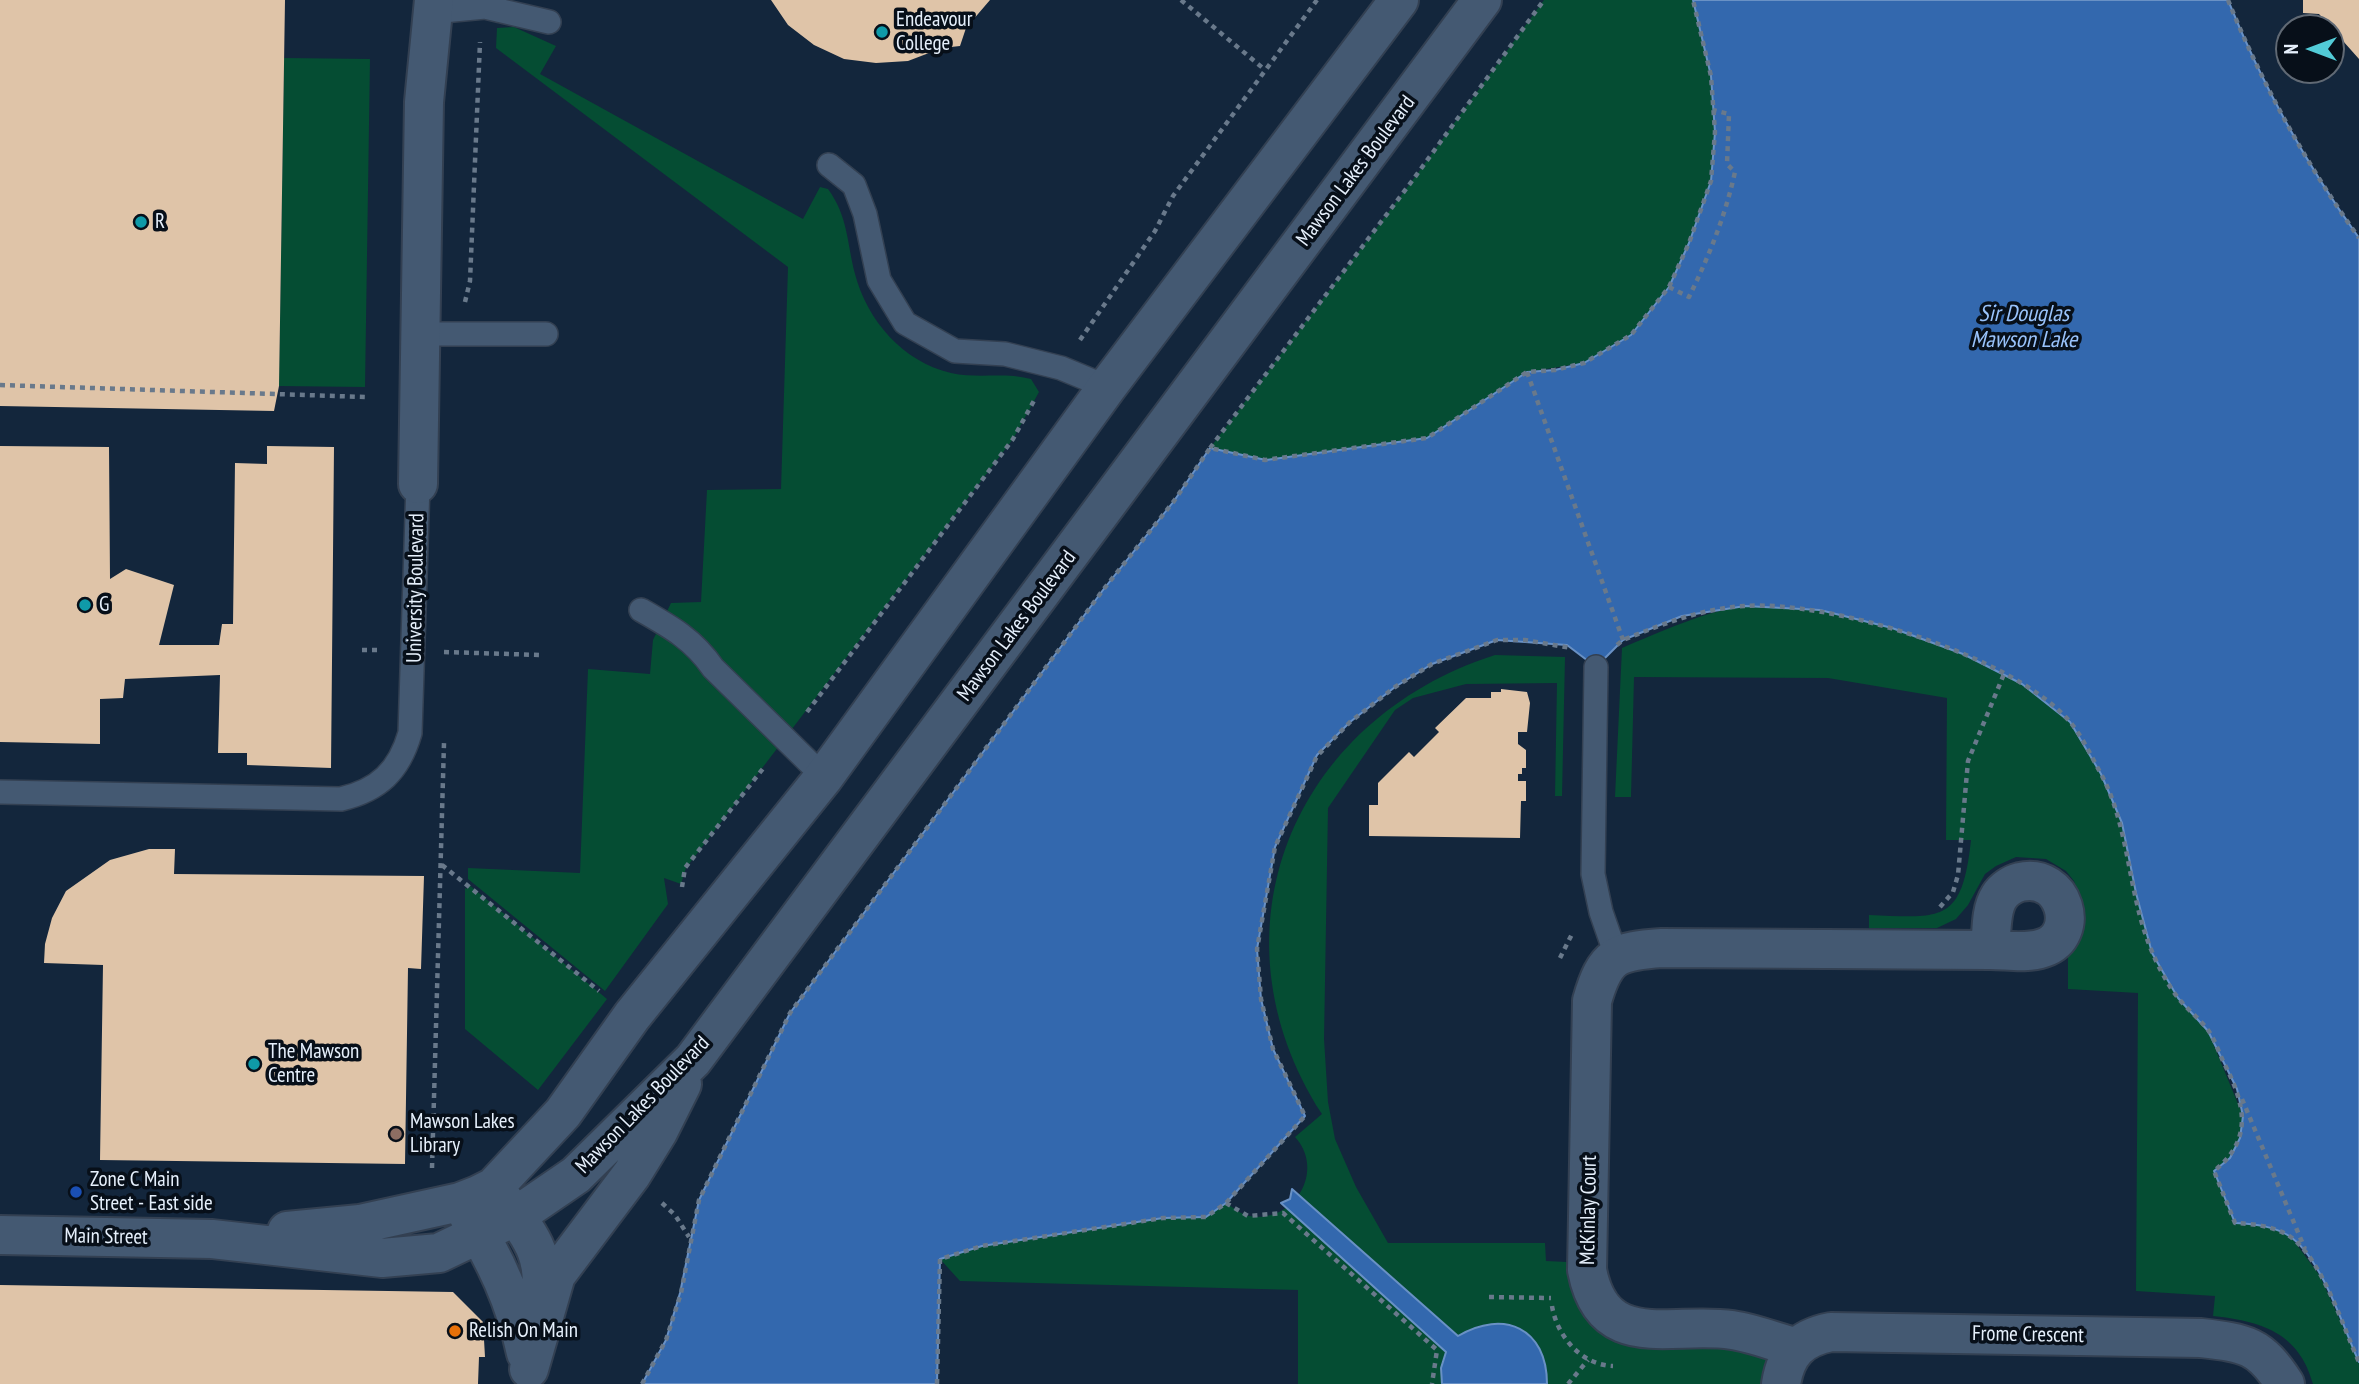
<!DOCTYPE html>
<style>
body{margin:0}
#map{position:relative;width:2359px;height:1384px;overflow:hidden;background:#13263c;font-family:"PT Sans Narrow",sans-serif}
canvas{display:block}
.north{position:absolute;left:2275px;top:14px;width:70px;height:70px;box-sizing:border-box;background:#070f19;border:2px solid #606974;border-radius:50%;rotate:270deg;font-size:19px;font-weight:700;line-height:28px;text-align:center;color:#e6f0fc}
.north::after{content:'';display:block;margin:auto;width:24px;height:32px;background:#52cbd7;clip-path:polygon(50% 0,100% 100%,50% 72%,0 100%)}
</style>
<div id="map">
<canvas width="2359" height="1384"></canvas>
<div class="north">N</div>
</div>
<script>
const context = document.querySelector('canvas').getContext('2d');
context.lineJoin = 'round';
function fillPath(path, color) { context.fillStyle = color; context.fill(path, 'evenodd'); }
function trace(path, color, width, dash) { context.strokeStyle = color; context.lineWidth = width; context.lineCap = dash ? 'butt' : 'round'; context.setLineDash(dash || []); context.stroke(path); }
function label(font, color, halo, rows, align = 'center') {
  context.font = font + ' "PT Sans Narrow",sans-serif'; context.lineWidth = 7; context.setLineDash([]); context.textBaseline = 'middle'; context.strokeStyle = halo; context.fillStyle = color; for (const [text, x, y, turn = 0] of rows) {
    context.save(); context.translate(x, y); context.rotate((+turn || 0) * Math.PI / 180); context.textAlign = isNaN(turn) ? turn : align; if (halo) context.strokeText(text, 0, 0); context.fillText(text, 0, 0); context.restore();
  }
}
const green = new Path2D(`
 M 1544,0 L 1693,0 L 1711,76 L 1715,132 L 1711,181 L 1689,243 L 1669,287 L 1631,335 L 1584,363 L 1527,372 L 1427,438 L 1265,460 L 1210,448 L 1412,181 Z
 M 514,27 L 556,46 L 540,74 L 803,219 L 820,187 L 828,189 C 848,216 847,243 855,274 C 867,320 903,362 951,373 C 978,379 1004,372 1031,379 L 1039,392 L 1013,439 L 686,868 L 681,884 L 664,878 L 668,904 L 605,991 L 468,879 L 468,868 L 580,873 L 588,669 L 650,674 L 653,640 L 671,603 L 701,602 L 707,490 L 781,489 L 788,267 L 496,48 L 497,28 Z
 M 284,58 L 370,59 L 365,387 L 279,386 Z
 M 1745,606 L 1820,610 L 1892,628 L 1963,654 L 2022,684 L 2070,722 L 2101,774 L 2122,823 L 2136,893 L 2152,953 L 2178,998 L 2208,1031 L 2243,1116 L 2240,1138 L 2230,1158 L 2214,1171 L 2234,1223 L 2271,1227 L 2291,1237 L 2320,1276 L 2359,1362 L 2359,1384 L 2313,1384 C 2299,1332 2260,1321 2213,1316 L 2215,1296 L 2136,1291 L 2138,993 L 2068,989 L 2068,957 L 2077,945 L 2084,909 L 2074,881 L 2066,871 L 2046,859 L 2016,857 L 1996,866 L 1985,874 L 1968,905 L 1956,919 L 1937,928 L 1869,928 L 1869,915 C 1943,918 1962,923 1971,840 L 1946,840 L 1947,698 L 1828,678 L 1634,677 L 1631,797 L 1615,797 L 1622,648 C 1657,633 1708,610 1745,606 Z
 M 1495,655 L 1565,657 L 1562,796 L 1555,796 L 1557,683 L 1466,684 L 1413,698 L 1395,710 L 1328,808 L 1324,1039 L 1328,1102 L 1335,1139 L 1356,1187 L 1388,1243 L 1545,1243 L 1546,1261 L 1588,1263 L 1599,1307 L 1757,1338 L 1781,1384 L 1298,1384 L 1298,1290 L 960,1281 L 940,1259 L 982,1246 L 1163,1218 L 1206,1217 L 1226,1203 C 1232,1207 1242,1215 1249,1216 C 1294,1224 1326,1171 1295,1137 L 1322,1114 C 1205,932 1292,720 1495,655 Z
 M 468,884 L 607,999 L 538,1090 L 465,1029 L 465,888 L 467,889 Z`);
const water = new Path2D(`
 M 1693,0 L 2228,0 C 2262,84 2306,164 2359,238 L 2359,1362 C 2343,1327 2323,1262 2292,1238 C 2276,1226 2254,1224 2235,1223 L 2214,1171 L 2230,1158 L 2240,1138 L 2243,1116 L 2237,1089 L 2208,1031 L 2178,998 L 2152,953 L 2136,893 L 2122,823 L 2101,774 L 2070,722 L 2022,684 L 1963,654 L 1892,628 L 1820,610 L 1745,606 L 1682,616 L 1623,640 L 1596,667 L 1567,645 L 1497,640 L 1432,664 L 1395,687 L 1350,722 L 1317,755 L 1275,847 L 1257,949 L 1261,999 L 1273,1049 L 1305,1116 L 1226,1203 L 1206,1217 L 1163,1218 L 982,1246 L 940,1259 L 937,1384 L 642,1384 L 666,1340 L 680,1293 L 699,1200 L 790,1013 L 1103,590 L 1174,501 L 1210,448 L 1266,460 L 1427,438 L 1527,372 L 1555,370 L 1584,363 L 1631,335 L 1669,287 L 1689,243 L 1711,181 L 1715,132 L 1711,76 Z
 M 1292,1189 L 1458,1336 C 1504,1309 1547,1328 1547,1384 L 1442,1384 L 1441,1368 L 1446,1352 L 1281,1203 L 1290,1199 Z`);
const building = new Path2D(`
 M 0,0 L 285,0 L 279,386 L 274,411 L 0,406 Z
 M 771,0 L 990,0 L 966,28 L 960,46 L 942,48 L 908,61 L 876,63 L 844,59 L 814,45 L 788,25 Z
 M 2303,0 L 2359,0 L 2359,59 L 2319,14 L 2303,13 Z
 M 0,446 L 109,447 L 110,579 L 126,569 L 174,585 L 159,645 L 219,645 L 222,624 L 233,624 L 235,463 L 267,464 L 267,446 L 334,447 L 331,768 L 247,765 L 247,753 L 218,753 L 220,675 L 125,679 L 123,698 L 100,699 L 100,744 L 0,742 Z
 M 1501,689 L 1527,692 L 1530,703 L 1527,732 L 1518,732 L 1518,744 L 1526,750 L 1526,768 L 1522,768 L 1522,774 L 1518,774 L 1518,781 L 1526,781 L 1526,801 L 1521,801 L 1520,838 L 1369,836 L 1369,805 L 1378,805 L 1378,783 L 1409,752 L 1414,757 L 1439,732 L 1435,728 L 1466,698 L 1491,698 L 1491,692 L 1501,692 Z
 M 149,849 L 175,849 L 174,874 L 424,876 L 421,969 L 408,968 L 405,1164 L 100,1160 L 103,965 L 44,963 L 45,944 L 52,918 L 66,891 L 110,860 Z
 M 0,1285 L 453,1292 L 483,1322 L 485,1357 L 479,1357 L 478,1384 L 0,1384 Z`);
const path = new Path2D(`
 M 1181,0 L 1264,69
 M 2228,0 C 2262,84 2306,164 2359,238
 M 1669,287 L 1689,297 C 1709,256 1725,217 1735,172 L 1727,164 L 1729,114 L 1713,110
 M 465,302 L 470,281 L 480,42
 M 1080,340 L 1155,231 L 1173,196 L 1317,0
 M 1527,372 L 1623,640
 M 0,385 L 366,397
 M 1210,448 L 1412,181 L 1544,0
 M 1617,645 L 1623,640 C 1663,624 1700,609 1744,606 C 1830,600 2013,655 2070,722 C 2082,736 2091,756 2100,772 C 2131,829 2127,895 2153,954 C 2159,968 2169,987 2179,999 C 2188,1010 2200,1019 2208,1030 C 2215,1040 2219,1053 2224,1063 C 2245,1104 2254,1139 2214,1171 L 2235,1223 C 2254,1224 2276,1226 2292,1238 C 2323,1262 2343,1327 2359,1362
 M 362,650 L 379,650
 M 444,652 L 541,655
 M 807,712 L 1013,439 L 1036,397
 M 442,865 L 599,991
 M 682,887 L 685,868 L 765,766
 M 1940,907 L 1953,892 L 1958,875 L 1968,761 L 2004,674
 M 1560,958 L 1573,932
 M 2242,1099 L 2305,1249
 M 432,1168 L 444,743
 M 662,1203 L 675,1215 L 689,1237
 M 1226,1203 L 1248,1216 L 1283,1213 L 1437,1350 L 1432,1384
 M 1489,1297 L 1551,1298
 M 1552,1306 C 1557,1336 1581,1365 1613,1366
 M 642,1384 L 666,1340 L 681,1293 L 699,1200 L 790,1013 L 1103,590 L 1174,501 L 1210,448 L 1265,460 L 1427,438 L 1527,372 L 1555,370 L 1584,363 L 1631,335 L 1669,287 L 1689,243 L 1711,181 L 1715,132 L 1711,76 L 1693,0
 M 937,1384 L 940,1259 L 982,1246 L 1163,1218 L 1206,1217 L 1226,1203 L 1305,1116 L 1273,1049 L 1261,999 L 1257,949 L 1275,847 L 1317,756 L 1350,722 L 1395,687 L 1432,664 L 1497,640 L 1525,640 L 1571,648
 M 1568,1384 L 1588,1360`);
const service = new Path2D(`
 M 432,12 L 485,7 L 549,22
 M 829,165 L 854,185 L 865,214 L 879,280 L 905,323 L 955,351 L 1005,354 L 1061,368 L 1107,387
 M 421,334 L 546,334
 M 641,610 C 671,627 694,640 713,668 L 824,777
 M 1596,667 L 1593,874 L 1601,912 L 1616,955
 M 0,792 L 341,799 C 379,790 399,771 410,733 L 418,484`);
const minor = new Path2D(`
 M 418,484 L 424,102 L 434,0
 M 1795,1347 C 1775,1342 1753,1333 1732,1330 C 1671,1321 1603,1354 1587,1270 L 1592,1001 C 1605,955 1616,951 1662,948 L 1990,950 C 1992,934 1990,911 1999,897 C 2003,890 2012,884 2020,882 C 2065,872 2082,935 2043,948 C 2026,954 2007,950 1990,950
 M 1781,1384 C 1786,1353 1800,1338 1831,1332 L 2201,1338 C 2246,1343 2260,1345 2285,1384`);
const tertiary = new Path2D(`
 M 501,1197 C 531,1237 548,1254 540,1306
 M 467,1213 C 495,1259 515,1301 526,1353
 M 287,1231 L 360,1224 L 460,1202 L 478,1195 L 494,1187 L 563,1113 L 632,1016 L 824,777 L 1107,387 L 1399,0
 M 0,1235 L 212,1239 L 382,1258 L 439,1253 L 516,1216 L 576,1175 L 693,1060 L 1482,0
 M 529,1369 L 556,1275 L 632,1174 L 658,1132 L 682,1084`);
const markers = [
 [882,32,7,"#0f9aa8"],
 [141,222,7,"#0f9aa8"],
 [85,605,7,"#0f9aa8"],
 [254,1064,7,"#0f9aa8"],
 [396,1134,7,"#8d6e63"],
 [76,1192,7,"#1a4fb4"],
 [455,1331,7,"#e8710a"]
];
const poiNames = [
 ["Endeavour",896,20],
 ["College",896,44],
 ["R",155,222],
 ["G",99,605],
 ["The Mawson",268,1052],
 ["Centre",268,1076],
 ["Mawson Lakes",410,1122],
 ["Library",410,1146],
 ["Zone C Main",90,1180],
 ["Street - East side",90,1204],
 ["Relish On Main",469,1331]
];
const streetNames = [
 ["Mawson Lakes Boulevard",1356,171,-53],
 ["University Boulevard",416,588,-89],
 ["Mawson Lakes Boulevard",1017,626,-53],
 ["Mawson Lakes Boulevard",643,1105,-46],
 ["McKinlay Court",1589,1210,-89],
 ["Main Street",106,1237,1],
 ["Frome Crescent",2028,1335,1]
];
const waterNames = [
 ["Sir Douglas",2024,314],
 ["Mawson Lake",2024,340]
];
fillPath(green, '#054d33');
fillPath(water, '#3368ae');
trace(water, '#6991c5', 2);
fillPath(building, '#dfc4a8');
trace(service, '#334052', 26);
trace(minor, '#334052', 42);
trace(tertiary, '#334052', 42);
trace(path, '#69798b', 4.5, [5, 5]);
trace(service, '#445972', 23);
trace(minor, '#445972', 38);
trace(tertiary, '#445972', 38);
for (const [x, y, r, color] of markers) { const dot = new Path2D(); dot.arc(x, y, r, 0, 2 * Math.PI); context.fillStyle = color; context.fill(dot); trace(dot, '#070f19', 2.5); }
label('21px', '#e6f0fc', '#070f19', poiNames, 'left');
label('21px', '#e6f0fc', '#070f19', streetNames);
label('italic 23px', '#99c3fb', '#070f19', waterNames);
</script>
